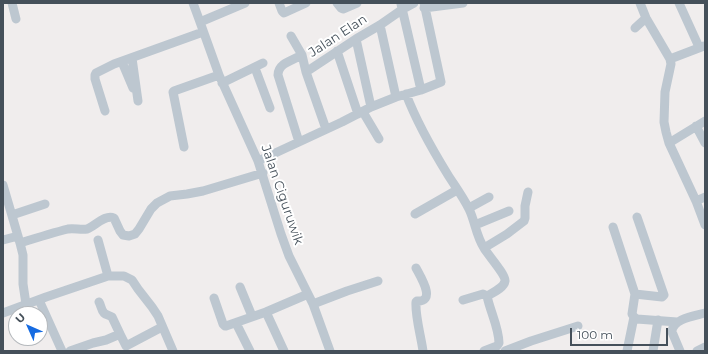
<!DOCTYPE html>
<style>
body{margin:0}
#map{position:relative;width:708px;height:354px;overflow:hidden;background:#f0eded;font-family:Montserrat,sans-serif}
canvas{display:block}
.frame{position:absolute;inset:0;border:4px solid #45505a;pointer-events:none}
.north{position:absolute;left:8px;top:306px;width:40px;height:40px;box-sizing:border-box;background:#fff;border:1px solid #b5b9bd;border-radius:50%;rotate:315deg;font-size:11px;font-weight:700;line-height:16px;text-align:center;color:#45505a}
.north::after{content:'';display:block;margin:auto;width:14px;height:18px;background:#166be1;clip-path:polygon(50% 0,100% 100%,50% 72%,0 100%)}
.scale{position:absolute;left:570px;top:328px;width:98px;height:18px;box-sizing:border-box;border:2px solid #45505a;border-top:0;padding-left:5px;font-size:12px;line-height:14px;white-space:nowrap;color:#45505a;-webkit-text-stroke:3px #fff;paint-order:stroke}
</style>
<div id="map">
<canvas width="708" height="354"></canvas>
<div class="frame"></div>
<div class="north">U</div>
<div class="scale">100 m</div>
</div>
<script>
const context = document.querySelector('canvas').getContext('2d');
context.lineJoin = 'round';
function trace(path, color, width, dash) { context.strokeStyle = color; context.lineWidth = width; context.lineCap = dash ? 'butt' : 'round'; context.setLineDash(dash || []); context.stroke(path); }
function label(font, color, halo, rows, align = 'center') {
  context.font = font + ' Montserrat,sans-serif'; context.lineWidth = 4; context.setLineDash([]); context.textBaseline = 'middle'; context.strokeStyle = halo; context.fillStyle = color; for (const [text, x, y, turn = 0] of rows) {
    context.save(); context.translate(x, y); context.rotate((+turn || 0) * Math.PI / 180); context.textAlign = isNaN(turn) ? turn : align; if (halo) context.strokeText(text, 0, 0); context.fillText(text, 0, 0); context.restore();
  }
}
const minor = new Path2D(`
 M 12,3 L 16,19
 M 193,3 L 200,22 L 219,75 L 258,161 L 281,234 L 289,256 L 313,304 L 330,351
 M 279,3 L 282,11 L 284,13 L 306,3
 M 337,3 L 341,8 L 343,9 L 357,3
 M 640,3 L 646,18 L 670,59 L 671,64 L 665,92 L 664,122 L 666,132 L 669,143 L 696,201 L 705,225
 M 679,3 L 699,47
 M 401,4 L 421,90
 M 424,8 L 463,3
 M 200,22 L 245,3
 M 380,25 L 396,97
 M 635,28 L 646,18
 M 291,36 L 302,55
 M 356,39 L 371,107
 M 337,51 L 358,114
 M 132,58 L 138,101
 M 670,59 L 704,46
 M 122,62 L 133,88
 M 255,68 L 270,108
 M 222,83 L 263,63
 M 406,94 C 417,123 432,149 448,175 C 455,186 463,197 469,209 C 475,221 476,236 484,248 C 488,255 506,275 505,281 C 504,288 492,293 487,296 C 490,311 499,328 499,343 L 497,346 L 484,351
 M 105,111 L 95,79 L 95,75 L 96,73 L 114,64 L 203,32
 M 363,112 L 379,139
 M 696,126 L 705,143
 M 326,129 L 306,72 L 356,39 L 380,25 L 403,9 L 414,3
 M 299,142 L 278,75 C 278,63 293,60 302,55 L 306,72
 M 669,143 L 705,121
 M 184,147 L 173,92 L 174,91 L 219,75
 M 258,161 L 342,122 L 371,107 L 396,97 L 421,90 L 441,82 L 424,3
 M 3,185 L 20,243 L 23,255 L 23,284 L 26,304
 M 696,201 L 705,197
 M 469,208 L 489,197
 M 415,214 L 457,190
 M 12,215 L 45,204
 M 475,225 L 509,211
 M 613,227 L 635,294 L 632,314 L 634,317 L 637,319 L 677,322
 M 3,240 L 18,236
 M 98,240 L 108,276
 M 20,243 C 36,238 52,233 68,229 C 74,228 81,230 87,229 C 95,226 105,214 114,218 L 120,231 L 123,235 L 129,236 L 135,234 L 139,229 L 151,209 L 157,203 L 170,196 L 187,194 L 203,191 L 263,173
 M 484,248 L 507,234 L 524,221 L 525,218 L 525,206 L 528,192
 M 416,268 C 420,276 437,302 417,301 L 416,302 C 415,316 421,336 423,351
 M 240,287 L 252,316
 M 635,294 L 662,297 L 664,295 L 637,217
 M 214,298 L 223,324 L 225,326 L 226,326 L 266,312 L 308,294
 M 39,300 L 62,351
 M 463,300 L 483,294 L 487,296
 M 99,302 C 101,305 101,310 104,313 C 106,315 109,315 112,317 L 120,334
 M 313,304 L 347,291 L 378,281
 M 266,312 L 284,351
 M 3,313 L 46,297 L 108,276 L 124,276 L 132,280 L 138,289 L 152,307 L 158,316 L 173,351
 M 236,323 L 250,351
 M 70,351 L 93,343 L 106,340 L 120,334 L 126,346 L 162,327
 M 505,351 L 531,341 L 578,326
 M 627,351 L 634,317
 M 653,351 L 658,320
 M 680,351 L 672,332 C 672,319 694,316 705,313
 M 697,351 L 705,347`);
const streetNames = [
 ["Jalan Elan",338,36,-33],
 ["Jalan Ciguruwik",282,195,71]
];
trace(minor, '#bdc7d0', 9);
label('13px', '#45505a', '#fff', streetNames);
</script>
